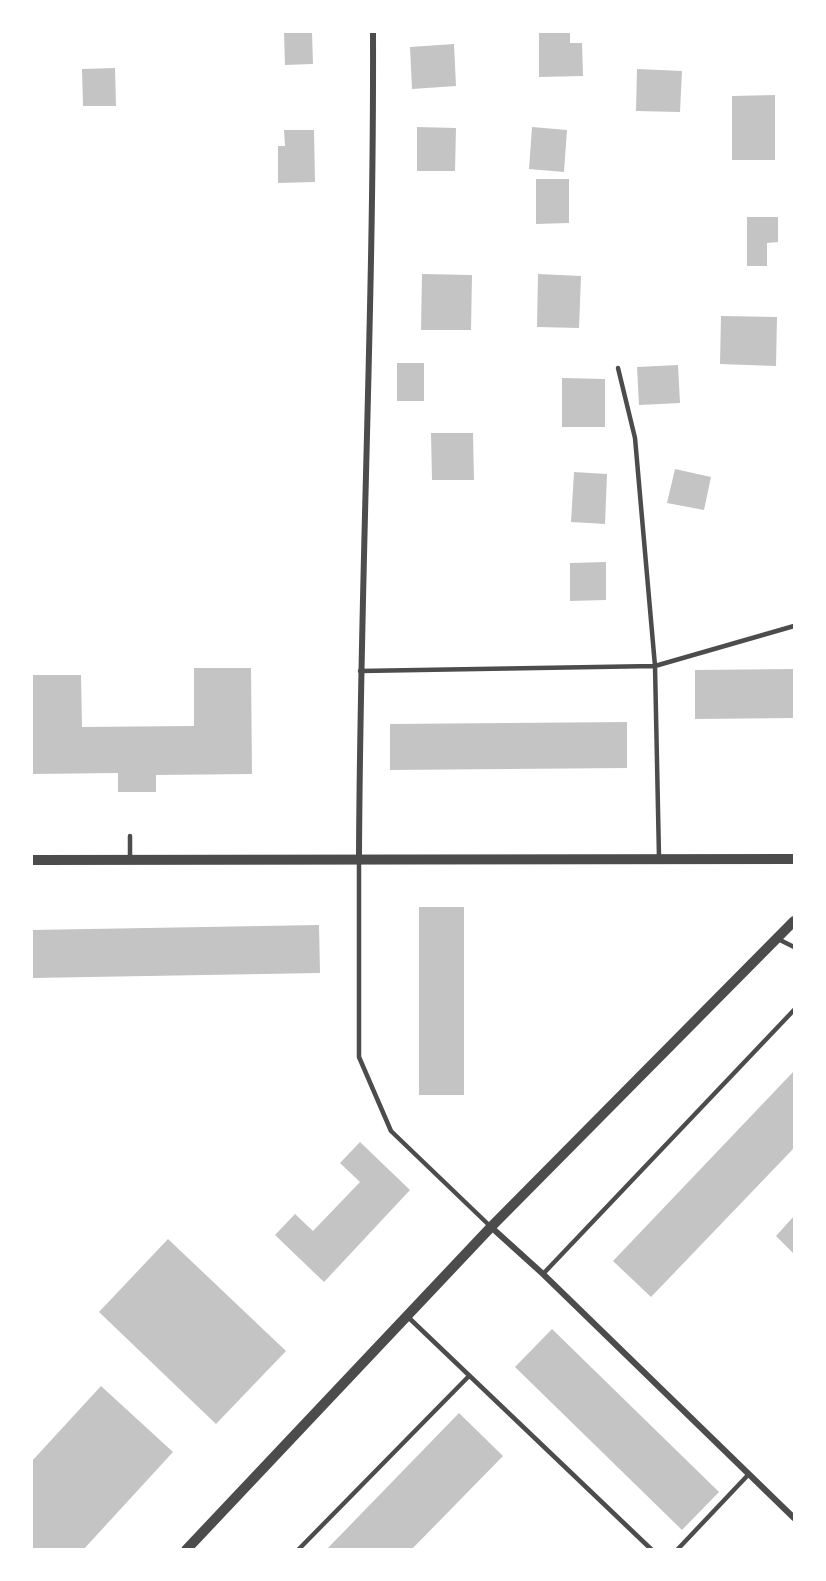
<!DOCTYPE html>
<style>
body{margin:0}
#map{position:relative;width:826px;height:1581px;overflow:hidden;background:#fff;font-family:"Fira Sans Condensed",sans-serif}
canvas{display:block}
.frame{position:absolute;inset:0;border:33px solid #fff;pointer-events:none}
</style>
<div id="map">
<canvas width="826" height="1581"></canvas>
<div class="frame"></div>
</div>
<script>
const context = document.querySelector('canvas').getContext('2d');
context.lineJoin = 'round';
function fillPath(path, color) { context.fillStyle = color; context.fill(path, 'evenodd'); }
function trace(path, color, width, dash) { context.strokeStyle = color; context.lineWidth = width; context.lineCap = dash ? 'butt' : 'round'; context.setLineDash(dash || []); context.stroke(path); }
const building = new Path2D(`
 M 284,32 L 312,32 L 313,64 L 285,65 Z
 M 539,32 L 570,32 L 570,43 L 582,43 L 583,76 L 539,77 Z
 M 454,44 L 456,86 L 412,89 L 410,47 Z
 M 115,68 L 116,106 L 83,106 L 82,69 Z
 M 637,69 L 682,71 L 680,112 L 636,111 Z
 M 775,95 L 775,160 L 732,160 L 732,96 Z
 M 417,127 L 456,128 L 455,171 L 417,171 Z
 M 532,127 L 567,130 L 564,172 L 529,169 Z
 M 284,130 L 314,130 L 315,182 L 278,183 L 278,146 L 285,146 Z
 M 536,179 L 569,179 L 569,223 L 536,224 Z
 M 747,217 L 778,217 L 778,242 L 767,243 L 767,266 L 747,266 Z
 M 422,274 L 472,275 L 471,330 L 421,330 Z
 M 538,274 L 581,276 L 579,328 L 537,327 Z
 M 721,316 L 777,317 L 776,366 L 720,364 Z
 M 397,363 L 424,363 L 424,401 L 397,401 Z
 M 678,365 L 680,403 L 639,405 L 637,367 Z
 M 562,378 L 605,379 L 605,427 L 562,427 Z
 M 431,433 L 473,433 L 474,480 L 432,480 Z
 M 675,469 L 711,477 L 704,510 L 667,503 Z
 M 574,472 L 607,474 L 605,524 L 571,522 Z
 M 606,562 L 606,600 L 570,601 L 570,563 Z
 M 194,668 L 251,668 L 252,774 L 156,775 L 156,792 L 118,792 L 118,773 L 32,774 L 32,675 L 81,675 L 82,727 L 194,726 Z
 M 794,669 L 794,718 L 695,719 L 695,670 Z
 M 627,722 L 627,768 L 390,770 L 390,724 Z
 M 419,907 L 464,907 L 464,1095 L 419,1095 Z
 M 319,925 L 320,973 L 32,978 L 32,930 Z
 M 794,1071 L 794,1148 L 651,1297 L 613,1261 Z
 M 360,1142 L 410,1190 L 324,1282 L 275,1235 L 295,1214 L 313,1231 L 360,1182 L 340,1163 Z
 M 794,1216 L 794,1254 L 776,1236 Z
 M 168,1239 L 286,1351 L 216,1424 L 99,1312 Z
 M 552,1329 L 719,1492 L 682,1530 L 515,1367 Z
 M 101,1386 L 173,1452 L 83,1550 L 32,1550 L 32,1461 Z
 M 459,1413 L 503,1456 L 411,1550 L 326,1550 Z`);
const service = new Path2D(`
 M 618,368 L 635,438 L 655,666 L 659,857
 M 360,671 L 655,666 L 794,626
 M 130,859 L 130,836
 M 359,859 L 359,1057 L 391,1131 L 491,1227
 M 778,939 L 794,947
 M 543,1274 L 794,1010
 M 408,1317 L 652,1550
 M 298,1550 L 469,1376
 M 677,1550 L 748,1475`);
const minor = new Path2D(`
 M 359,859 C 360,583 374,307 373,32
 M 491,1227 L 543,1274 L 794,1518`);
const tertiary = new Path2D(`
 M 32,860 L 794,859
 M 186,1550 L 491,1227 L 794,921`);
fillPath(building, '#c4c4c4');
trace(service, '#4c4c4c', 4.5);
trace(minor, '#4c4c4c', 6);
trace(tertiary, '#4c4c4c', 10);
</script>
